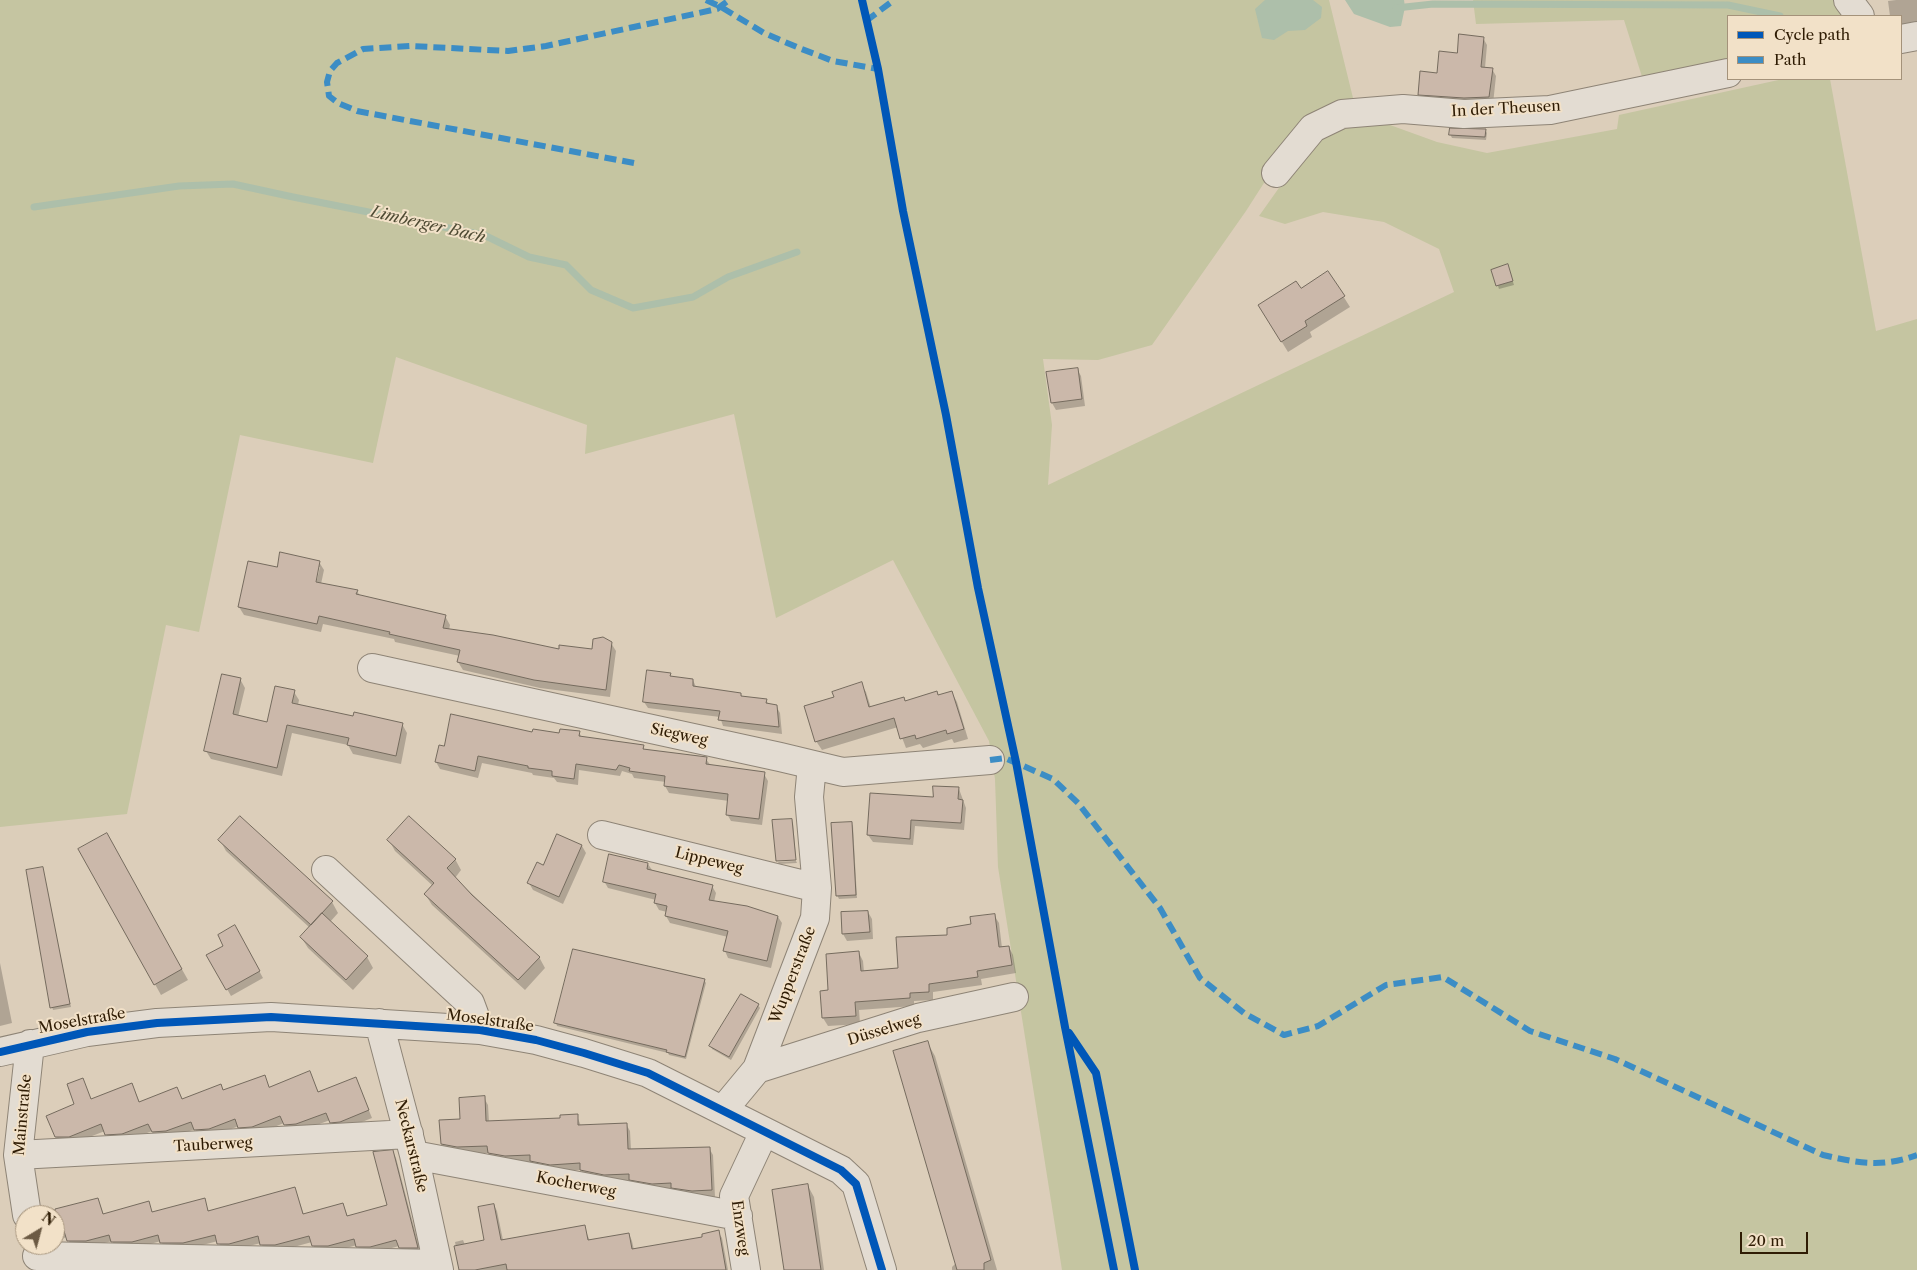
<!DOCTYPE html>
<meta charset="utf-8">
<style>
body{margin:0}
#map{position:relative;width:1917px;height:1270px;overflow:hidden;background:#dcceba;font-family:"Libre Caslon Text",serif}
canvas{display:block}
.legend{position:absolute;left:1727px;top:15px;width:175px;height:65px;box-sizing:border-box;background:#f2e1c8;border:1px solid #a4927a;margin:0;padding:6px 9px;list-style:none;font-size:15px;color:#2f1c04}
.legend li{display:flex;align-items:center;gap:10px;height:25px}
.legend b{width:25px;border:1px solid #a4927a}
.north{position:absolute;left:15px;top:1205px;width:50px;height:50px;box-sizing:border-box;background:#f2e1c8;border:1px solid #a4927a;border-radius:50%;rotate:37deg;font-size:14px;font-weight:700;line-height:20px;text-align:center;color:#2f1c04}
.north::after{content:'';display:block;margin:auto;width:18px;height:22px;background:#6c5a44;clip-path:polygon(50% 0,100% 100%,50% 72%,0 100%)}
.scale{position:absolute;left:1740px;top:1232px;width:68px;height:22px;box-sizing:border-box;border:2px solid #2f1c04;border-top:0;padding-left:6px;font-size:15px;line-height:18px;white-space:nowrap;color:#2f1c04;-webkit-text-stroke:4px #f2e1c8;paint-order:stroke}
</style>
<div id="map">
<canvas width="1917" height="1270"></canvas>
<ul class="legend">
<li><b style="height:6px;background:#0057b8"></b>Cycle path</li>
<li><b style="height:6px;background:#3c8dc5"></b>Path</li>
</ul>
<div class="north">N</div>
<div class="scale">20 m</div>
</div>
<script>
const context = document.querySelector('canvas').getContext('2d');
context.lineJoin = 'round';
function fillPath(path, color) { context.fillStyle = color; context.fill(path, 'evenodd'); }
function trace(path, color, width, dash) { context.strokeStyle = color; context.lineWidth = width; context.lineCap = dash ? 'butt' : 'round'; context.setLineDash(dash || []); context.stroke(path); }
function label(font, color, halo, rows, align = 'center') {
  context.font = font + ' "Libre Caslon Text",serif'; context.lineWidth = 4; context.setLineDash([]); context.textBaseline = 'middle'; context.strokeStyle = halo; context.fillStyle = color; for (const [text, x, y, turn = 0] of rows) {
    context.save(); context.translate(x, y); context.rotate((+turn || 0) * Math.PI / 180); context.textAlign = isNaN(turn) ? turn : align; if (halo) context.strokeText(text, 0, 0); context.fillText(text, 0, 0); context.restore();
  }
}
const green = new Path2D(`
 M 0,0 L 1329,0 L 1353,98 L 1322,108 L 1296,133 L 1246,211 L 1152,345 L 1098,360 L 1043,359 L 1052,425 L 1048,485 L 1454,292 L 1439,249 L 1384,222 L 1323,212 L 1285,224 L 1259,216 L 1308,147 L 1333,126 L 1379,121 L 1437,142 L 1487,153 L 1617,129 L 1619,115 L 1783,79 L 1830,79 L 1876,331 L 1917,319 L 1917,1270 L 1062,1270 L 998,867 L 995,779 L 989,741 L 893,560 L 776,618 L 734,414 L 585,454 L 587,425 L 396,357 L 373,463 L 240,435 L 199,632 L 166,625 L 127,814 L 0,827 Z
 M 1473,0 L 1837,0 L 1850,16 L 1728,16 L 1728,67 L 1644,83 L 1624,20 L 1476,24 Z`);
const water = new Path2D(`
 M 1265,0 L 1313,0 L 1322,7 L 1321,18 L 1305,30 L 1288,31 L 1274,40 L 1262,38 L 1255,9 Z
 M 1345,0 L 1404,0 L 1405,7 L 1401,26 L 1390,27 L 1354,14 Z`);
const shadow = new Path2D(`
 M 1896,0 L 1917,0 L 1917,28 L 1901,31 L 1901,16 L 1890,16 L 1888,1 Z
 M 1483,38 L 1487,45 L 1485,68 L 1492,69 L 1496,76 L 1493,104 L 1423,101 L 1419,94 L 1438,74 L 1458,54 Z
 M 1485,130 L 1487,133 L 1486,140 L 1452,138 L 1450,134 Z
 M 1509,269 L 1514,285 L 1499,289 L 1493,270 Z
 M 1328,272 L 1350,307 L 1310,332 L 1312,337 L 1288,352 L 1266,316 Z
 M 1077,369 L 1081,376 L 1085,406 L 1056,410 L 1052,403 Z
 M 319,562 L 324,570 L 321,584 L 357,591 L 360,596 L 445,616 L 450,625 L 449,630 L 560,651 L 593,651 L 611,643 L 616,651 L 610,697 L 540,688 L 463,670 L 458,662 L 460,656 L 395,642 L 394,639 L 323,624 L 321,632 L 244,615 L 239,607 L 278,569 ZM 318,567 L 320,567 L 315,588 Z
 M 670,674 L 672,678 L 693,680 L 696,687 L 741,694 L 742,697 L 766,700 L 769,705 L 776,706 L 780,713 L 782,734 L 723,726 L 720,717 L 648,708 L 644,702 Z
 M 240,679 L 245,688 L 238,717 L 268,724 L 294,692 L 299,700 L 298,705 L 354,718 L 402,724 L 407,733 L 401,764 L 353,754 L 348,745 L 292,733 L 282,776 L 211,759 L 206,751 Z
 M 861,684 L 866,692 L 871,708 L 904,698 L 906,702 L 952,693 L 957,702 L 968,739 L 954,743 L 952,739 L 923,748 L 920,744 L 906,748 L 898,727 L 822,750 L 816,741 L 835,698 Z
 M 579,732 L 582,738 L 643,746 L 645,751 L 706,759 L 711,766 L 764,774 L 768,781 L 762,825 L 731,821 L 727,814 L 729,801 L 669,793 L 665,786 L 666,782 L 634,778 L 632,774 L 622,771 L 620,776 L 579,770 L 578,785 L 557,782 L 554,778 L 533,775 L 532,773 L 482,763 L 478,778 L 440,769 L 436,762 L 445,747 L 533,734 Z
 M 959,789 L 966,808 L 964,830 L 915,826 L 913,845 L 873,842 L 868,835 L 934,798 Z
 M 791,820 L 793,823 L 796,858 L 777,860 Z
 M 851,823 L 853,826 L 857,898 L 839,899 L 837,895 Z
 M 106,835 L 188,980 L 161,995 L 80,849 Z
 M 558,836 L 582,846 L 586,853 L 563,904 L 533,890 L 529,883 L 544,866 Z
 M 220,840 L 332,902 L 338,913 L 330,922 L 367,957 L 373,968 L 353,990 L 308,948 L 301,937 L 310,928 L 226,851 Z
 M 389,840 L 455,859 L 461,870 L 455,878 L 539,957 L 545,968 L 525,990 L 432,905 L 425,894 L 433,886 L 395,851 Z
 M 796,861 L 797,863 L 779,864 L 778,862 Z
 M 648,864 L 652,870 L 712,886 L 716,893 L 714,902 L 778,917 L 782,923 L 771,968 L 728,958 L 725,951 L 728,937 L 670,923 L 666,916 L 667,912 L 659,910 L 655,903 L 656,900 L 608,888 L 604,881 Z
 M 42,868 L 71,1007 L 53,1010 L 52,1007 Z
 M 868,912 L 872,919 L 873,939 L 847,941 L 843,934 Z
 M 994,915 L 999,923 L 1002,948 L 1009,947 L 1013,955 L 1016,973 L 981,979 L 982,985 L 933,992 L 933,1000 L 914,1001 L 914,1006 L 859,1010 L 860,1024 L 828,1026 L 823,1018 L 829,991 L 859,953 L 863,961 L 864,972 L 899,969 L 949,936 Z
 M 235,927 L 263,978 L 231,996 L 208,955 L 225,946 Z
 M 0,963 L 12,1023 L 0,1026 Z
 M 704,980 L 706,983 L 686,1059 L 669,1055 L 668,1053 L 557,1026 L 556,1023 Z
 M 758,1005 L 760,1008 L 731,1060 L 712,1049 L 711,1046 Z
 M 927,1042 L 935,1056 L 997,1270 L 952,1270 L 952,1267 L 956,1263 Z
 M 264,1076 L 270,1088 L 313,1080 L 319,1093 L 359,1086 L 372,1118 L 344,1129 L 335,1129 L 330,1120 L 301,1131 L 290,1132 L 284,1123 L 257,1134 L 244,1134 L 239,1126 L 213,1136 L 200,1137 L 195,1129 L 170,1138 L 157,1139 L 152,1131 L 127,1141 L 110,1141 L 105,1131 L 74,1143 L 60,1144 L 56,1137 L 86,1086 L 91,1100 L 135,1091 L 140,1103 L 177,1088 L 183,1100 L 224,1092 Z
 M 484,1098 L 488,1105 L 489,1122 L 562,1119 L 577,1116 L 581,1126 L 626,1124 L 630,1131 L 631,1150 L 709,1148 L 713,1155 L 715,1197 L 697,1198 L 677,1194 L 674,1190 L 656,1191 L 634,1186 L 631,1181 L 609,1182 L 585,1177 L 581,1170 L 554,1171 L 536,1168 L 532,1162 L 510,1163 L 493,1160 L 489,1153 L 462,1154 L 446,1151 L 442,1144 L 461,1120 Z
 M 393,1152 L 396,1158 L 421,1254 L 403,1254 L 399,1246 L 374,1253 L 361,1253 L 357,1245 L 332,1252 L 316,1252 L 312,1242 L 279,1251 L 265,1251 L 261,1243 L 233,1250 L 222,1250 L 218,1241 L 187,1249 L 165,1249 L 161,1241 L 136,1248 L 116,1248 L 112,1241 L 90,1247 L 72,1247 L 67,1237 L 56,1240 L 55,1215 L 47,1215 L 46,1213 L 98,1199 L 104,1215 L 148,1203 L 153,1213 L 204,1199 L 209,1212 L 295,1188 L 304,1215 L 343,1204 L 348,1217 L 389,1206 Z
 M 808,1186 L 814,1197 L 824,1270 L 785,1270 Z
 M 494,1205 L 497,1211 L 503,1240 L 584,1227 L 590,1241 L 629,1234 L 632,1241 L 634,1250 L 704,1238 L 718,1232 L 722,1238 L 728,1270 L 460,1270 L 455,1242 L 463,1240 L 465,1245 L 486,1241 Z`);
const stream = new Path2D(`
 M 1396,8 L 1433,4 L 1728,5 L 1780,16
 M 34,207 L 179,186 L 233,184 L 293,197 L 484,235 L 529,257 L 566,265 L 591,290 L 633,308 L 693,297 L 728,277 L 797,252`);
const building = new Path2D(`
 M 1459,34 L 1484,37 L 1481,67 L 1493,68 L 1489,97 L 1464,98 L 1418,95 L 1420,71 L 1437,73 L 1439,51 L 1457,53 Z
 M 1450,128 L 1486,129 L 1485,137 L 1449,135 Z
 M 1508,264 L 1513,281 L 1496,286 L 1491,270 Z
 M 1328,271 L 1345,296 L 1305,321 L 1307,326 L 1281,342 L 1258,305 L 1296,281 L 1301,288 Z
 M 1078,368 L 1082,399 L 1051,403 L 1046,372 Z
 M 280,552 L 320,561 L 316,582 L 358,590 L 356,594 L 446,615 L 443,628 L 493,635 L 559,649 L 559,645 L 592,649 L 593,639 L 603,637 L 612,642 L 606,690 L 534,680 L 457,662 L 460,650 L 389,634 L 390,632 L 319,616 L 317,624 L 238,607 L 248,561 L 277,567 Z
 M 647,670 L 671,673 L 670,676 L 693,679 L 693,686 L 741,693 L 741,696 L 767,699 L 766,703 L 777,705 L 779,727 L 718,720 L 720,711 L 643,702 Z
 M 222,674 L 241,678 L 233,714 L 267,722 L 275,686 L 295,690 L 292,703 L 353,716 L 354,712 L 403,723 L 396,756 L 347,745 L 349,738 L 287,725 L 277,768 L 204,751 Z
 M 862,682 L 869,707 L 904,697 L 905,701 L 937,691 L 938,695 L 952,691 L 964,729 L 947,734 L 946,730 L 916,739 L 915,735 L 900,739 L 894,718 L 815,742 L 804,706 L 834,697 L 832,692 Z
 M 451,714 L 532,732 L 533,729 L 559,733 L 560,729 L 580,731 L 579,736 L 644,745 L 643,749 L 707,757 L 706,764 L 765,772 L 759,819 L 726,815 L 728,794 L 664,786 L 665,776 L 629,771 L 630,768 L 619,765 L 616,770 L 576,764 L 574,779 L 552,776 L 552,771 L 528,768 L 528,766 L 478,756 L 475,771 L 435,762 L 439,745 L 444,746 Z
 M 933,786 L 959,787 L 958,799 L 963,800 L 961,823 L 911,820 L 910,839 L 867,835 L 870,793 L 933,797 Z
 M 240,816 L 333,901 L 311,925 L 218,840 Z
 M 409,816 L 456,859 L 447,868 L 472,895 L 540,957 L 518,980 L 424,894 L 434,883 L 387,840 Z
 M 792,819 L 796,860 L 776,861 L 772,820 Z
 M 852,822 L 856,895 L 836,896 L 831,823 Z
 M 107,833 L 182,969 L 154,985 L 78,849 Z
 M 557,834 L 582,845 L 559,897 L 527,883 L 537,862 L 543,865 Z
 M 609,854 L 648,863 L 647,869 L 713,885 L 709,900 L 747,906 L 778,916 L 767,961 L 723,951 L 728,931 L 665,916 L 667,906 L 654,903 L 656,894 L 603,882 Z
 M 43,867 L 70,1004 L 50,1008 L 26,870 Z
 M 868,911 L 870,932 L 842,934 L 841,912 Z
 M 322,913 L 368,956 L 346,980 L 300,937 Z
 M 995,914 L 999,947 L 1009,946 L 1012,965 L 977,971 L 978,977 L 929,984 L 929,992 L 910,993 L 910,998 L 855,1002 L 856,1016 L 822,1018 L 820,991 L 828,990 L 826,954 L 859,951 L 861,971 L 898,968 L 896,937 L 947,935 L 947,928 L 971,924 L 970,917 Z
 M 235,925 L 260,971 L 226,990 L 206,955 L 223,946 L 218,935 Z
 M 573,949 L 705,979 L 685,1057 L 666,1052 L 667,1050 L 554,1023 Z
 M 741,994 L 759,1004 L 729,1057 L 709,1046 Z
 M 928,1041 L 991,1260 L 984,1263 L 984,1270 L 957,1270 L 893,1051 Z
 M 310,1071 L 318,1092 L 356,1077 L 369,1110 L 340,1122 L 330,1123 L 326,1113 L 296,1124 L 284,1125 L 280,1116 L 252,1127 L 238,1128 L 235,1119 L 209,1129 L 194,1130 L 191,1122 L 166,1131 L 152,1132 L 148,1124 L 122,1134 L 105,1135 L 101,1124 L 69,1137 L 55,1137 L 46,1116 L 74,1104 L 67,1084 L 83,1078 L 91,1099 L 132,1083 L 139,1102 L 177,1087 L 182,1099 L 221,1084 L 223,1090 L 265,1075 L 269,1087 Z
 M 485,1096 L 486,1121 L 560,1118 L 560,1115 L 578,1114 L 578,1125 L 627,1123 L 628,1149 L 710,1147 L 712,1190 L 692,1191 L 671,1188 L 671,1183 L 652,1184 L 629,1180 L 629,1174 L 604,1175 L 580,1170 L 580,1163 L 550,1165 L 530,1161 L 530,1155 L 505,1156 L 488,1153 L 487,1146 L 457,1147 L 441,1144 L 439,1120 L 460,1119 L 459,1098 Z
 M 393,1150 L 418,1248 L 399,1248 L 396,1240 L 370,1247 L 356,1247 L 354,1239 L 328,1246 L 312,1246 L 309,1236 L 275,1245 L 260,1245 L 258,1236 L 229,1244 L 217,1244 L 215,1235 L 183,1243 L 160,1243 L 158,1235 L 132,1242 L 111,1242 L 109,1235 L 86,1241 L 67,1241 L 64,1231 L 55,1234 L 55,1209 L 98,1198 L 103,1214 L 149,1201 L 152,1212 L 205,1198 L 208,1211 L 295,1187 L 303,1214 L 343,1203 L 347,1216 L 387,1205 L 373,1152 Z
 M 808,1184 L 821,1270 L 784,1270 L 772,1190 Z
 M 494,1204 L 501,1240 L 585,1225 L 588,1240 L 629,1233 L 632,1249 L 702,1237 L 702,1234 L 719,1230 L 726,1270 L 507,1270 L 506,1264 L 475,1270 L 459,1270 L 454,1246 L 484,1240 L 478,1207 Z`);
const minor = new Path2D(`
 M 1848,0 L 1860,16
 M 1901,39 L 1917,36
 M 1276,173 L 1313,128 L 1342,114 L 1403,109 L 1464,114 L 1550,110 L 1728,73
 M 372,668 L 780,757 L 843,772 L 990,760
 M 602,835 L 817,888
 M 326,870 L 470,1003 L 480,1030
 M 379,1023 L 414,1155 L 439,1270
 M 0,1052 L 87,1032 L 157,1023 L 271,1017 L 480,1030 L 536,1040 L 584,1053 L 648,1073 L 841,1170 L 856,1184 L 882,1270
 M 757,1069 L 918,1018 L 1014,997
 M 723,1110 L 757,1069 L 815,918 L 817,888 L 809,797 L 812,765
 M 18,1155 L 409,1134
 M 414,1155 L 738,1216
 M 27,1215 L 18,1155 L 30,1044
 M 37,1256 L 437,1264
 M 746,1270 L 734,1196 L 764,1132`);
const quiet = new Path2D(`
 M 706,0 L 721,7 L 764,33 L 799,48 L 833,61 L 878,69
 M 866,21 L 894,0
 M 634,163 L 357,111 L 338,103 L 329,96 L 327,82 L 330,71 L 337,63 L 363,49 L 411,46 L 508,51 L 546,46 L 717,9 L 729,0
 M 990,760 L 1005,758 L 1053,779 L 1078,803 L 1160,908 L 1200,978 L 1244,1013 L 1284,1035 L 1318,1026 L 1386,985 L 1443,977 L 1530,1031 L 1615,1059 L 1823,1155 C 1858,1163 1882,1168 1917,1155`);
const cycleway = new Path2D(`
 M 862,0 L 878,69 L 903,211 L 946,415 L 978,588 L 1016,762 L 1065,1027 L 1114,1270
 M 1069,1033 L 1096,1073 L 1135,1270
 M 0,1052 L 87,1032 L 157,1023 L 271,1017 L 480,1030 L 536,1040 L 584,1053 L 648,1073 L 841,1170 L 856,1184 L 882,1270`);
const streetNames = [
 ["In der Theusen",1506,109,-3],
 ["Siegweg",679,735,12],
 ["Lippeweg",709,861,14],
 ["Wupperstraße",793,975,-69],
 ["Moselstraße",82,1021,-10],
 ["Moselstraße",490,1021,8],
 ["Düsselweg",884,1030,-17],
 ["Mainstraße",23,1115,-85],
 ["Tauberweg",213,1145,-3],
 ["Neckarstraße",411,1146,76],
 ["Kocherweg",576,1185,11],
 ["Enzweg",740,1228,82]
];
const waterNames = [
 ["Limberger Bach",428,225,13]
];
fillPath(green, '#c5c5a1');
fillPath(water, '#adbfaa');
fillPath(shadow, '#0003');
trace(stream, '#adbfaa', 7);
fillPath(building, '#cbb8aa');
trace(building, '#756b5e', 1);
trace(minor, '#8e8476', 30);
trace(minor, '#e3dcd2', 28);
trace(quiet, '#3c8dc5', 6, [12, 6]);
trace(cycleway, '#0057b8', 8);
label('15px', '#2f1c04', '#f2e1c8', streetNames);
label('italic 16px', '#4f4b34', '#f2e1c8', waterNames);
</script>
